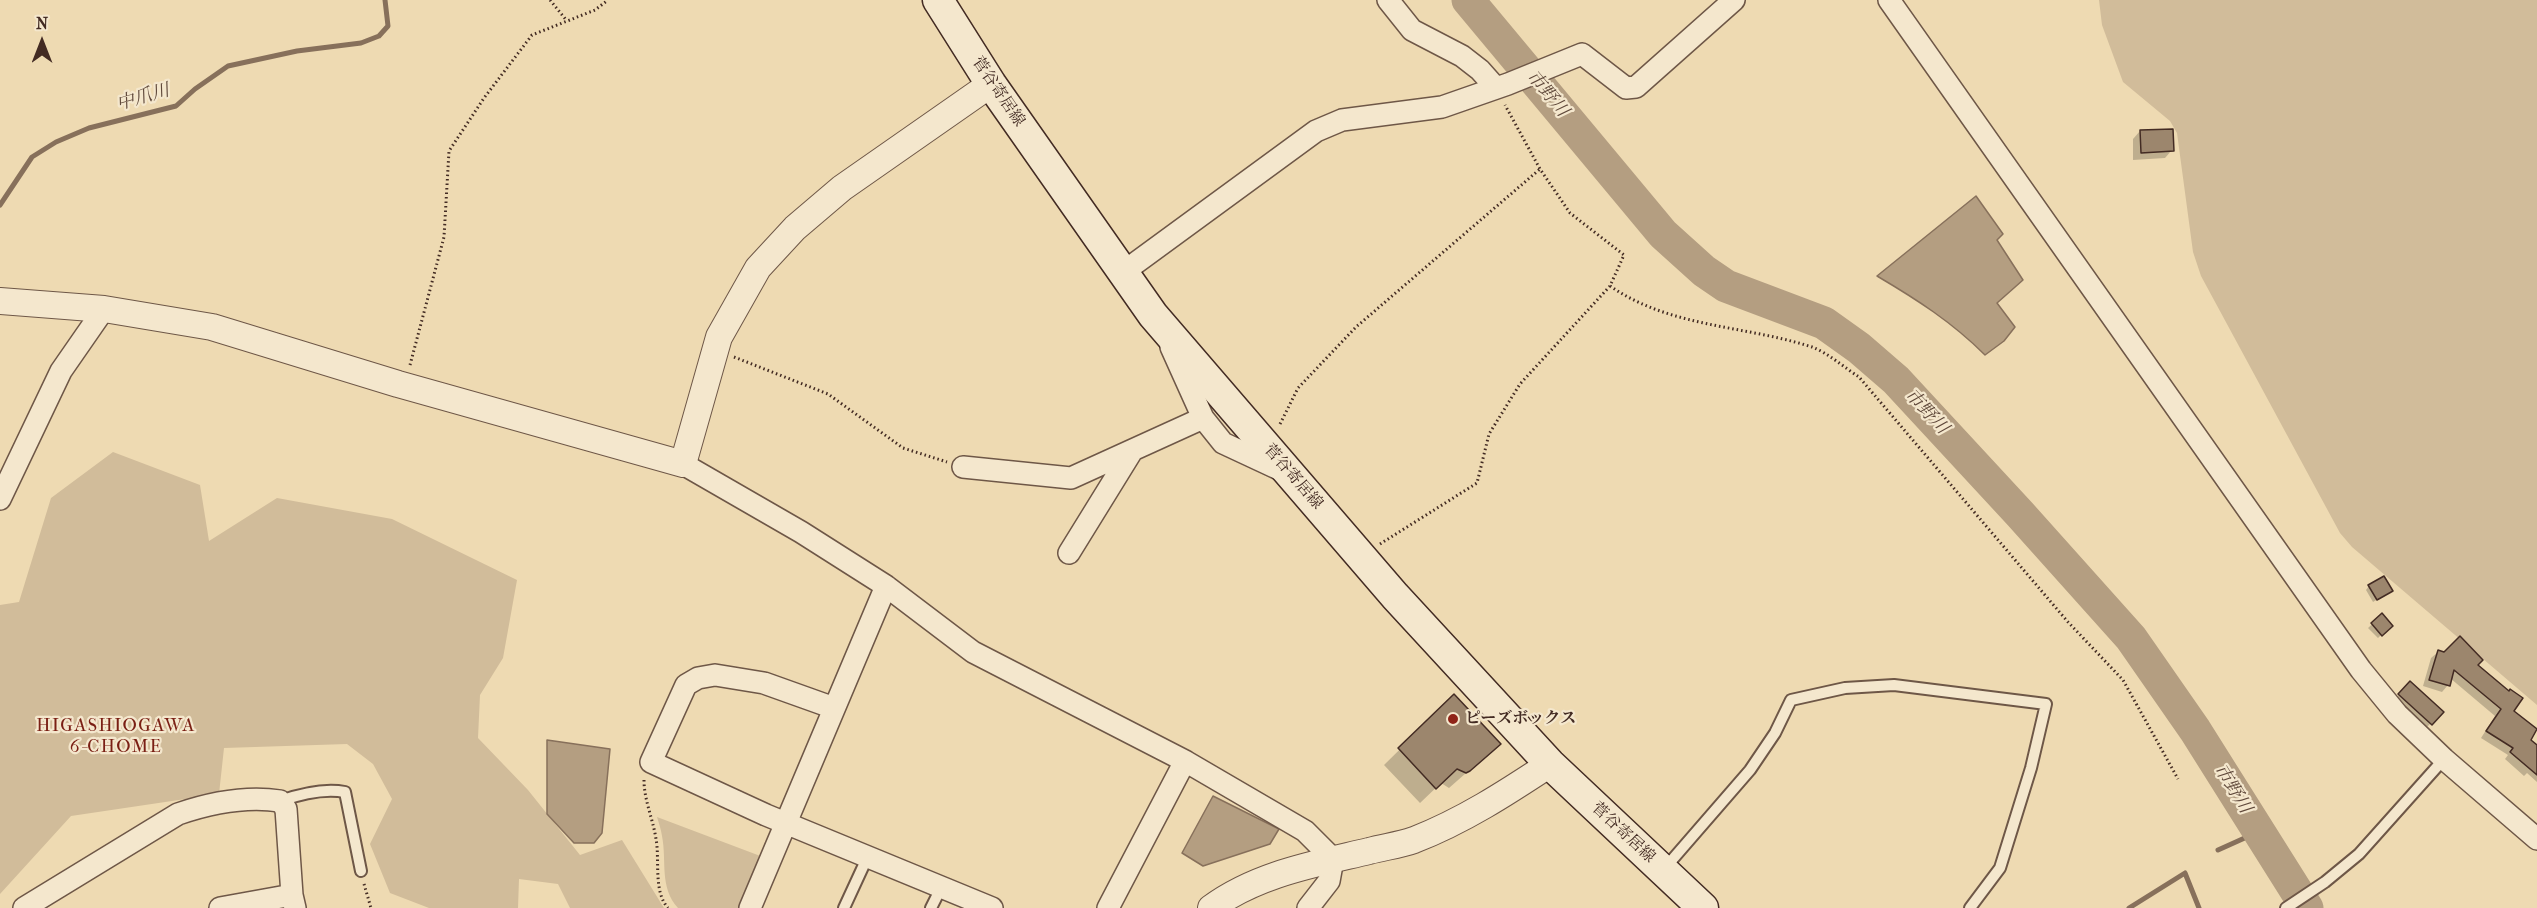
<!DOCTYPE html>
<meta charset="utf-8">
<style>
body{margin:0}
#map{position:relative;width:2537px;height:908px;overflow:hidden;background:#eedab2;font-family:"IM FELL French Canon",serif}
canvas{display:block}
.north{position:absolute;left:12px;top:12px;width:60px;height:60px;-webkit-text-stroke:4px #f4e7cd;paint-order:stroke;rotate:0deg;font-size:16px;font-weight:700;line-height:24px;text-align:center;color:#432b23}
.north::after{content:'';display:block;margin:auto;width:21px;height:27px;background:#432b23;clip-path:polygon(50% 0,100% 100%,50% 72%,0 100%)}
</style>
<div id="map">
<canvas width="2537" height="908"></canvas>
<div class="north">N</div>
</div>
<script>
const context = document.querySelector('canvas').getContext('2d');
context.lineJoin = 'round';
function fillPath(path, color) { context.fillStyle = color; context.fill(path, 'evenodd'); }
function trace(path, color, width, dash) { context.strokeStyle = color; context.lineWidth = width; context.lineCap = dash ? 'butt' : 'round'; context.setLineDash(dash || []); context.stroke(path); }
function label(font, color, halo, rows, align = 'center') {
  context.font = font + ' "IM FELL French Canon","Noto Serif JP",serif'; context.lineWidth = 4.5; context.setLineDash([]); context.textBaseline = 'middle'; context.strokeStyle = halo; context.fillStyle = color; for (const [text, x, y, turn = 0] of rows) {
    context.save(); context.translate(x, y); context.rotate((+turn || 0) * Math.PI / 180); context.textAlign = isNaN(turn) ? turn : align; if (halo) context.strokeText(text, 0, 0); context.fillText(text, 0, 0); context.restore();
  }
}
const green = new Path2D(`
 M 2099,0 L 2537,0 L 2537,705 L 2352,547 L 2340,533 L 2201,276 L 2193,252 L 2177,133 L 2170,121 L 2123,82 L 2102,25 Z
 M 113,452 L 200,485 L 209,541 L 277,498 L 392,519 L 517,580 L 503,658 L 480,695 L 478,738 L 528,790 L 580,855 L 622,840 L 664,908 L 570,908 L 558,884 L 519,879 L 518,908 L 429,908 L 390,893 L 370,844 L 392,799 L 373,764 L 347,744 L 224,748 L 219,794 L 71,816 L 0,894 L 0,605 L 19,602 L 51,498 Z
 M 657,817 L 763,857 L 743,908 L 678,908 C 659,887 667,861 662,836 C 661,830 659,823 657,817 Z`);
const water = new Path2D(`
 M 1976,196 L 2003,234 L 1997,240 L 2023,280 L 1997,303 L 2015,327 L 2004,341 L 1985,355 C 1952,322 1916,299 1877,276 Z
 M 547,740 L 610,749 L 602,833 L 594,843 L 574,843 L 547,814 Z
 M 1213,796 L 1279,829 L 1270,844 L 1203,866 L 1182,853 Z`);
const shadow = new Path2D(`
 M 2140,131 L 2172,150 L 2165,158 L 2133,160 L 2133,139 Z
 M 2369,586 L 2391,591 L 2373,602 L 2366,590 Z
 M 2382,615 L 2391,625 L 2378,638 L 2368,628 Z
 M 2438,652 L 2476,666 L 2512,711 L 2537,730 L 2529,740 L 2537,747 L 2537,782 L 2527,773 L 2524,776 L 2505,759 L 2508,755 L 2481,738 L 2495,716 L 2450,678 L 2448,685 L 2442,692 L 2423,686 L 2431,658 Z
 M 2410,683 L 2442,712 L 2423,731 L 2392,702 Z
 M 1454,696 L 1499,744 L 1449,788 L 1441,783 L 1420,803 L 1384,765 Z`);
const stream = new Path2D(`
 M 0,205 L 32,157 L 56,142 L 89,128 L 176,106 L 195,89 L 228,66 L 297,51 L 361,43 L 379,36 L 388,26 L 385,0
 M 2218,850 L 2258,832
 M 2129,908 L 2185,873 L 2199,908`);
const river = new Path2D(`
 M 1468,0 L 1663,234 L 1704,271 L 1726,286 L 1824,323 L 1859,348 L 1896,380 L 2020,514 L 2131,638 L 2195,730 L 2307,908`);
const building = new Path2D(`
 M 2173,129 L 2174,151 L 2141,153 L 2140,130 Z
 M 2384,576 L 2393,591 L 2377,600 L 2368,585 Z
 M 2382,613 L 2393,626 L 2382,636 L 2371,623 Z
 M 2460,636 L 2483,660 L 2478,665 L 2509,691 L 2510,689 L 2523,698 L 2514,711 L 2537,729 L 2531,740 L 2537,745 L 2537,775 L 2510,752 L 2513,748 L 2486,731 L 2501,709 L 2454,670 L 2450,686 L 2429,680 L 2438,650 L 2444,652 Z
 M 2410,681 L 2444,712 L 2432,725 L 2398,694 Z
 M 1454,694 L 1501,744 L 1470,771 L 1466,773 L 1457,769 L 1436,789 L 1398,748 Z`);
const path = new Path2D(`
 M 550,0 L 567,21
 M 1610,286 C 1671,328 1744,325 1812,347 C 1828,353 1845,368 1859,377 L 2068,622 L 2123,680 L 2178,779
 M 734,357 L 828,394 L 903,448 L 947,462
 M 410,365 L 444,237 L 449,151 L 484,98 L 532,35 L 595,10 L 608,0
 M 1280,424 L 1298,388 L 1356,327 L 1540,169
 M 1380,544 L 1477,483 L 1489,434 L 1520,384 L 1610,286 L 1624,255 L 1570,213 L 1540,169 L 1505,105
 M 644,780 C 644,800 653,819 656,839 C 660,860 653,891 668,908
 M 364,884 L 371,908`);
const service = new Path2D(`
 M 280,801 C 300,794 325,788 345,792 L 361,871
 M 1665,868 L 1750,770 L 1775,733 L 1791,700 L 1845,688 L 1894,685 L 2046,704 L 2031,768 L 2000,868 L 1970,908
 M 844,908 L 868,856
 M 931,908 L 942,886
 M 2286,908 L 2325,882 L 2359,854 L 2444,759`);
const minor = new Path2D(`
 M 1388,0 L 1412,30 L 1462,56 L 1480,70 L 1496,88
 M 1889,0 L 2361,670 L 2397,714 L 2444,759 L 2537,839
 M 1122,273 L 1316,131 L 1342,120 L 1442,107 L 1508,84 L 1582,54 L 1626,88 L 1636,87 L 1734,0
 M 1171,347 L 1203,418 L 1223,443 L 1283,471
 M 683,464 L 801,532 L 886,586 L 973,652 L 1185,761 L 1305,831 L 1333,859 L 1329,881 L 1308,908
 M 963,467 L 1071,478 L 1203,418
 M 0,499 L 61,371 L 104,309
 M 1069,553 L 1132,451
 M 834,708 L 764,683 L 715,675 L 698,678 L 686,685 L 651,762 L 766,815 L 992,908
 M 24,908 L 178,814 C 210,803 247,796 280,801 L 286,809 L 292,895 L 295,908
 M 220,908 L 292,895
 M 750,908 L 886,586
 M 1108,908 L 1185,761`);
const tertiary = new Path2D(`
 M 0,301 L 104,309 L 212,327 L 398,384 L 683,464 L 719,337 L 758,268 L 795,228 L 842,188 L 991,84
 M 1211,908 C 1257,874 1315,864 1369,851 C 1384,847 1400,845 1414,840 C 1463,821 1506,793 1550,764`);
const secondary = new Path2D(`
 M 938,0 L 991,84 L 1153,315 L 1395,596 L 1550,764 L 1703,908`);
const markers = [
 [1453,719,6,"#8f2418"]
];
const streetNames = [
 ["菅谷寄居線",998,92,56],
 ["菅谷寄居線",1293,477,49],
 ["菅谷寄居線",1623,833,43]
];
const poiNames = [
 ["ピーズボックス",1465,719]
];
const waterNames = [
 ["市野川",1547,94,50],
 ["中爪川",143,98,-16],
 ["市野川",1926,412,47],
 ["市野川",2232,789,58]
];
const neighbourhoodNames = [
 ["HIGASHIOGAWA",116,727],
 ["6-CHOME",116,748]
];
fillPath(green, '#d1bc9a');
fillPath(water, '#b49e81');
trace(water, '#87705b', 1.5);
fillPath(shadow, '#0003');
trace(stream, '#87705b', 5);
trace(river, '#b49e81', 33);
fillPath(building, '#9c866d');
trace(building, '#432b23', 1.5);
trace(service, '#6e5747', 14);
trace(minor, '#6e5747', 24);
trace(tertiary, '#6e5747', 28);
trace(secondary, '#432b23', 33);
trace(path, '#432b23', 3, [1.5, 3]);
trace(service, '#f4e7cd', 10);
trace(minor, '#f4e7cd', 21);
trace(tertiary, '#f4e7cd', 26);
trace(secondary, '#f4e7cd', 30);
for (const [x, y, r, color] of markers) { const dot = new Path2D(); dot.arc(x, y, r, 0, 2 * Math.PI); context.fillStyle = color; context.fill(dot); trace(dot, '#f4e7cd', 2); }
label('16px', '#432b23', '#f4e7cd', streetNames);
label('bold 16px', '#432b23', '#f4e7cd', poiNames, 'left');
label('italic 18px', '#5f483a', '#f4e7cd', waterNames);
context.letterSpacing = '1.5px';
label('18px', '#7a1f14', '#f4e7cd', neighbourhoodNames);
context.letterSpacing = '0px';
</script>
